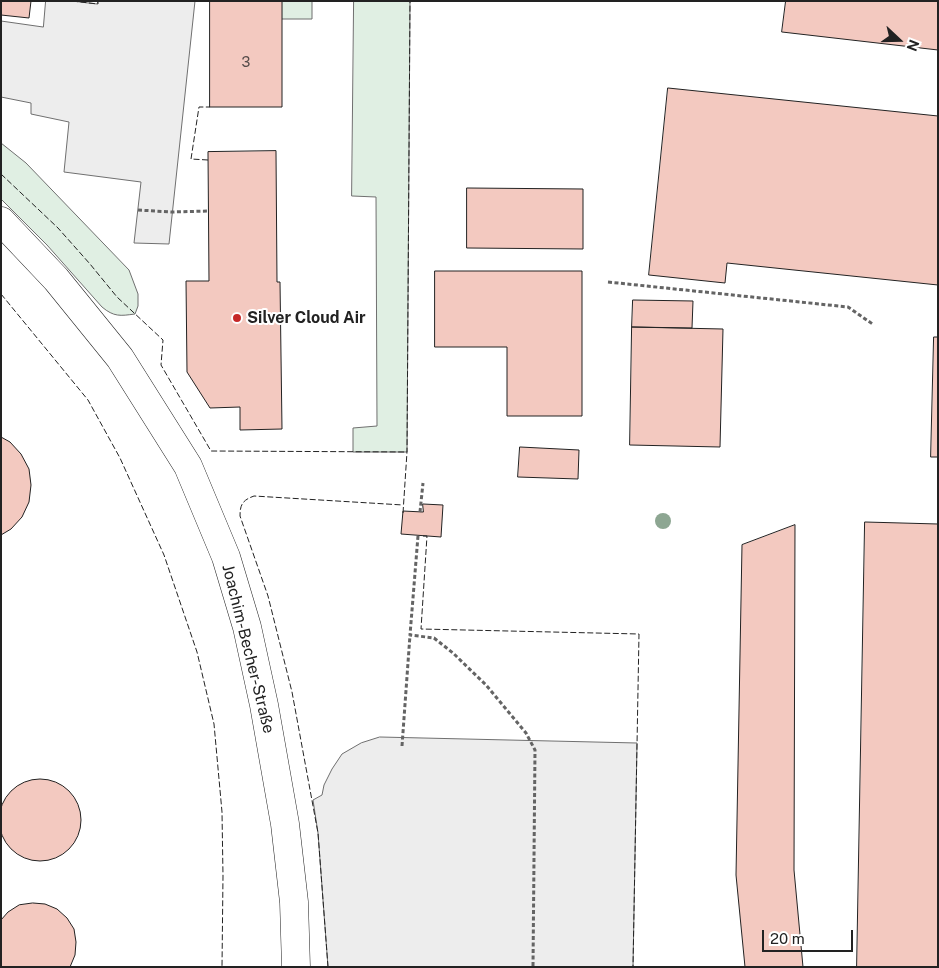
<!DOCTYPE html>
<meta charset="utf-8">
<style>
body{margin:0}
#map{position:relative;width:939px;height:968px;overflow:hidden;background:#fff;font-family:"Public Sans",sans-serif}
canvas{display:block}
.frame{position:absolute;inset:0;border:2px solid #222;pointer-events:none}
.north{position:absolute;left:874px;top:15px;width:50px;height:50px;-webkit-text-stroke:4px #fff;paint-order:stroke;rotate:111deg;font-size:14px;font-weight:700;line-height:20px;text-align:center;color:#222}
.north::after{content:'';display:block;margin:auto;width:18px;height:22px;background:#222;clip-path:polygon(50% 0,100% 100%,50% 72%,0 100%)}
.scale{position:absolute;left:762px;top:930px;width:91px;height:22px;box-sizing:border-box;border:2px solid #222;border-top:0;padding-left:6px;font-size:15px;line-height:18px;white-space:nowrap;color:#222;-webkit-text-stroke:4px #fff;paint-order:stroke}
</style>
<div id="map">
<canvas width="939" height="968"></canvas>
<div class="frame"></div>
<div class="north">N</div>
<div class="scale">20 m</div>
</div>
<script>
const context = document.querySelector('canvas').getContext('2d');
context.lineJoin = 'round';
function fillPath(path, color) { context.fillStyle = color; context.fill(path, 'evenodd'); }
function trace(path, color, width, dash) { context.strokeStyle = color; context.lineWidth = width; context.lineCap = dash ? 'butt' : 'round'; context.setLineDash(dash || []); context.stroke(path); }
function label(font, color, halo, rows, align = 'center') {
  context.font = font + ' "Public Sans",sans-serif'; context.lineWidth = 4; context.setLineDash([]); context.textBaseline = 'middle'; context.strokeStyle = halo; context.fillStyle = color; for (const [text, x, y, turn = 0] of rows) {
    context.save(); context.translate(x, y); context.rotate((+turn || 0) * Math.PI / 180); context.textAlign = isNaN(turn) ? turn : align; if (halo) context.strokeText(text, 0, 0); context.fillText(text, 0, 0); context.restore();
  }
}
const green = new Path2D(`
 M 282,1 L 312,1 L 312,19 L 282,19 Z
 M 354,1 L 410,1 L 407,452 L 353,452 L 353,428 L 377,426 L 376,197 L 352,196 Z
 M 1,143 L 26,163 L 129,270 L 138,294 L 138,306 L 135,314 C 120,316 114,317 102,307 L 47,245 L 1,199 Z`);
const parking = new Path2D(`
 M 46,1 L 72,1 L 97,4 L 98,1 L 195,1 L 169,244 L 134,243 L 141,182 L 64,172 L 69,122 L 31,114 L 31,103 L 1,97 L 1,21 L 43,27 Z
 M 380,737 L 637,743 L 633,967 L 328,967 L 318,833 L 313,800 L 322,795 L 324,785 L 332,769 L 342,754 L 361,743 Z`);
const building = new Path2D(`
 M 1,1 L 31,1 L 29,18 L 1,15 Z
 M 210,1 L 282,1 L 282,107 L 210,107 Z
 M 786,1 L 938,1 L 938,50 L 782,32 Z
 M 668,88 L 938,116 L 938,285 L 727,263 L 725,283 L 649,275 Z
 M 276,151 L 277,282 L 280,282 L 282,429 L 240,430 L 240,407 L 210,408 L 187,372 L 186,281 L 209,281 L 208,152 Z
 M 467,188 L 583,189 L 583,249 L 467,248 Z
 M 435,271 L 582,271 L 582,416 L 507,416 L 507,347 L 435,347 Z
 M 633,300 L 693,301 L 692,328 L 632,327 Z
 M 632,327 L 723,329 L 720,447 L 630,445 Z
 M 934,337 L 938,337 L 938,457 L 931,457 Z
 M 1,437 L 10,442 L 21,454 L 29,469 L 31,485 L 29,502 L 22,517 L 11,529 L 1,535 Z
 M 520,447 L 579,450 L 578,479 L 518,477 Z
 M 423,504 L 443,505 L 441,537 L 401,534 L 403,511 L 423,512 Z
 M 865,522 L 938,524 L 938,967 L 857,967 Z
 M 795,525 L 794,870 L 803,967 L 745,967 L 736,875 L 742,545 Z
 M-1 820a41 41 0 1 1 82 0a41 41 0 1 1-82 0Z
 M 33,903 L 45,904 L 57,909 L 67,918 L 74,929 L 76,942 L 75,955 L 70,967 L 1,967 L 1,920 L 8,912 L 19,905 Z`);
const path = new Path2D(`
 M 138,210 L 172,212 L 209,211
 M 608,282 L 848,307 L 874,325
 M 420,512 L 423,483
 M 418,536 L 410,635 L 434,638 L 453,653 L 486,685 L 526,733 L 535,750 L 533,967
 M 402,746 L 410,635`);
const minor = new Path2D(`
 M 1,221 L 56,279 L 120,358 L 188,466 L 226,557 L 247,627 L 264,705 L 285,824 L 294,902 L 296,967`);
const fence = new Path2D(`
 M 72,1 L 98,4 L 98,1
 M 208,160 L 191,159 L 199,107 L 210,107
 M 1,174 L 58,228 L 90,264 L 117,297 L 163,340 L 161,365 L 211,451 L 407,452
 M 1,294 L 88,400 L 120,458 L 164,555 L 197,652 L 214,724 L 222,812 L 223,876 L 222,967
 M 403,513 L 407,452 L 410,1
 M 423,536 L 427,536 L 421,629 L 639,634 L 633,967
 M 328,967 L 318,833 L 292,692 L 268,596 L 240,516 C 240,504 243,500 254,496 L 403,505`);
const trees = [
 [663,521]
];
const markers = [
 [237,318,5,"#c62828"]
];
const numberNames = [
 ["3",246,63]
];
const poiNames = [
 ["Silver Cloud Air",247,318]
];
const streetNames = [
 ["Joachim-Becher-Straße",248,649,76]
];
fillPath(green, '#e0efe3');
trace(green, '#6f6f6f', 1);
fillPath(parking, '#ededed');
trace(parking, '#6f6f6f', 1);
fillPath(building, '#f3c9c0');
trace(building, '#222', 1);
trace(minor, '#222', 29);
trace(path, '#646464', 3, [4, 2.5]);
trace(minor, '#fff', 28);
trace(fence, '#222', 1, [6, 2.5]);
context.fillStyle = '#8da692';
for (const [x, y] of trees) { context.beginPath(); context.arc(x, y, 8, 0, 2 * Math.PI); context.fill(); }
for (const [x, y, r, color] of markers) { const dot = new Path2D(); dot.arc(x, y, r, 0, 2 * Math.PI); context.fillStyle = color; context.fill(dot); trace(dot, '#fff', 2); }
label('14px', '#564c4a', null, numberNames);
label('bold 16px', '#222', '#fff', poiNames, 'left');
label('16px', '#222', '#fff', streetNames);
</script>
